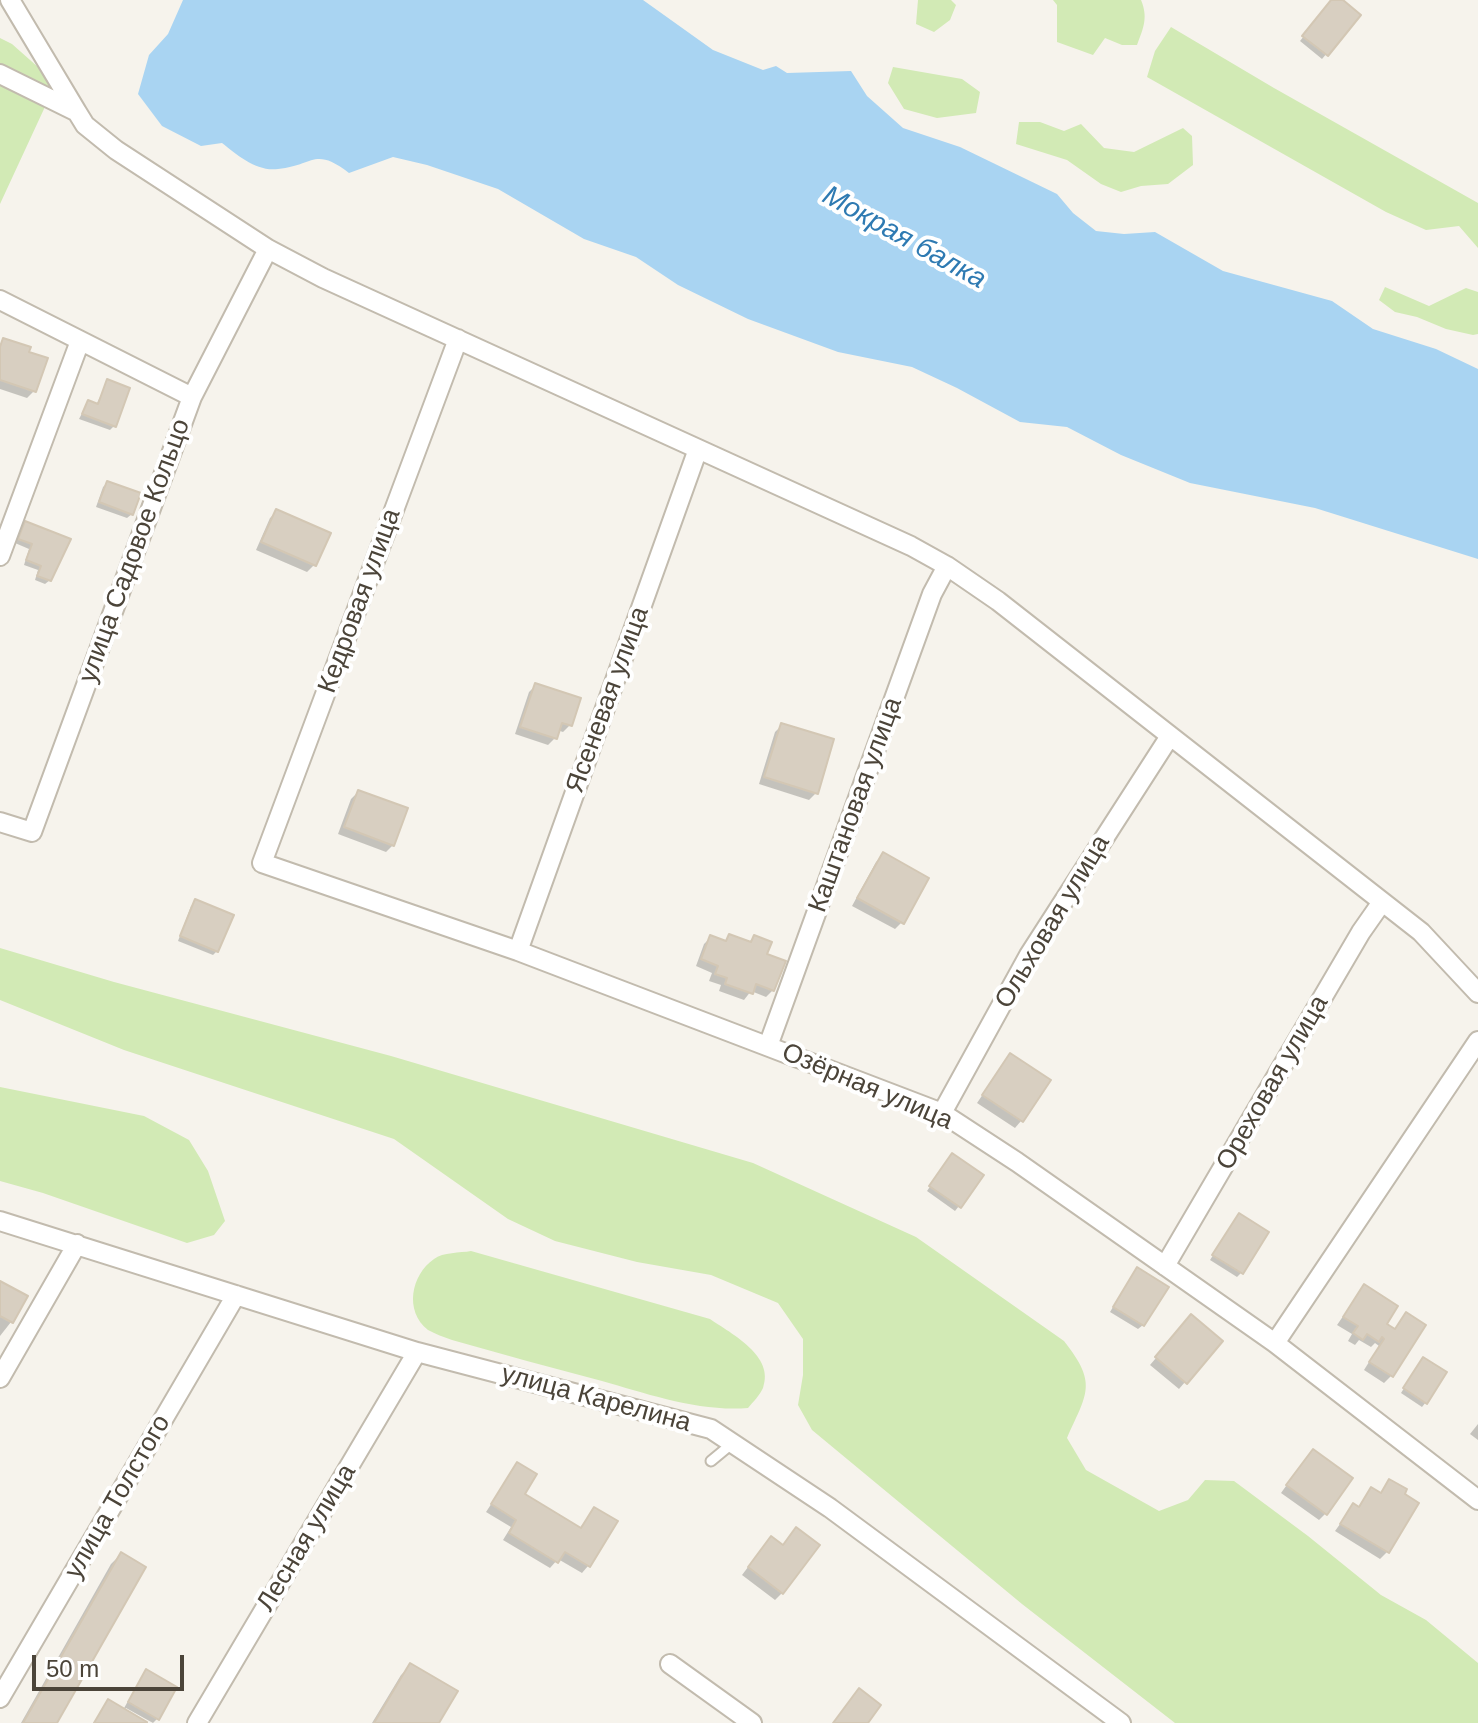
<!DOCTYPE html>
<meta charset="utf-8">
<style>
body{margin:0}
#map{position:relative;width:1478px;height:1723px;overflow:hidden;background:#f6f3ec;font-family:Arial,sans-serif}
canvas{display:block}
.scale{position:absolute;left:32px;top:1655px;width:152px;height:36px;box-sizing:border-box;border:4px solid #4b4439;border-top:0;padding-left:10px;font-size:24px;line-height:28px;white-space:nowrap;color:#4b4439;-webkit-text-stroke:6px #fff;paint-order:stroke}
</style>
<div id="map">
<canvas width="1478" height="1723"></canvas>
<div class="scale">50 m</div>
</div>
<script>
const context = document.querySelector('canvas').getContext('2d');
context.lineJoin = 'round';
function fillPath(path, color) { context.fillStyle = color; context.fill(path, 'evenodd'); }
function trace(path, color, width, dash) { context.strokeStyle = color; context.lineWidth = width; context.lineCap = dash ? 'butt' : 'round'; context.setLineDash(dash || []); context.stroke(path); }
function label(font, color, halo, rows, align = 'center') {
  context.font = font + ' Arial,sans-serif'; context.lineWidth = 8; context.setLineDash([]); context.textBaseline = 'middle'; context.strokeStyle = halo; context.fillStyle = color; for (const [text, x, y, turn = 0] of rows) {
    context.save(); context.translate(x, y); context.rotate((+turn || 0) * Math.PI / 180); context.textAlign = isNaN(turn) ? turn : align; if (halo) context.strokeText(text, 0, 0); context.fillText(text, 0, 0); context.restore();
  }
}
const green = new Path2D(`
 M 918,0 L 951,0 L 956,5 L 950,20 L 934,32 L 916,24 Z
 M 1053,0 L 1141,0 C 1148,17 1144,27 1137,45 L 1122,45 L 1105,38 L 1093,55 L 1057,42 L 1057,5 Z
 M 1171,27 L 1274,88 L 1478,203 L 1478,248 L 1459,226 L 1426,230 L 1386,212 L 1147,77 L 1155,51 Z
 M 0,38 L 12,44 L 56,83 L 0,204 Z
 M 893,67 L 962,79 L 980,92 L 976,113 L 937,118 L 904,109 L 888,83 Z
 M 1019,122 L 1040,122 L 1064,131 L 1081,124 L 1104,148 L 1134,152 L 1183,128 L 1192,136 L 1193,165 L 1168,184 L 1141,186 L 1121,192 L 1101,184 L 1067,160 L 1016,144 Z
 M 1385,287 L 1429,306 L 1466,288 L 1478,292 L 1478,334 L 1473,335 L 1446,329 L 1417,317 L 1395,312 L 1379,300 Z
 M 0,948 L 114,982 L 391,1056 L 753,1163 L 916,1237 L 1064,1341 C 1098,1384 1087,1393 1067,1438 L 1086,1470 L 1159,1511 L 1188,1500 L 1205,1480 L 1234,1481 L 1308,1536 L 1381,1595 L 1426,1620 L 1478,1663 L 1478,1723 L 1175,1723 L 1022,1604 L 812,1430 L 798,1405 L 803,1375 L 803,1339 L 778,1303 L 711,1275 L 637,1262 L 555,1241 L 508,1219 L 394,1139 L 124,1050 L 0,1000 Z
 M 0,1087 L 144,1116 L 189,1140 L 208,1171 L 225,1221 L 214,1235 L 187,1243 L 43,1193 L 0,1181 Z
 M 471,1251 L 710,1319 C 732,1334 775,1356 763,1388 C 760,1395 753,1402 748,1408 C 699,1412 648,1394 602,1381 C 552,1368 502,1354 452,1340 C 444,1337 435,1334 428,1330 C 404,1311 411,1275 434,1259 C 443,1252 460,1253 471,1251 Z`);
const water = new Path2D(`
 M 183,0 L 643,0 L 713,50 L 763,70 L 776,66 L 787,73 L 851,71 L 867,96 L 903,128 L 960,147 L 1057,194 L 1073,213 L 1096,231 L 1124,234 L 1155,232 L 1223,271 L 1332,301 L 1373,329 L 1436,349 L 1478,369 L 1478,559 L 1315,508 L 1190,483 L 1121,455 L 1067,427 L 1020,422 L 957,388 L 912,367 L 838,352 L 748,319 L 678,285 L 636,257 L 584,239 L 498,189 L 427,165 L 393,157 L 349,173 C 314,146 313,166 278,169 C 257,172 237,155 222,143 L 201,146 L 162,126 L 138,94 L 149,55 L 168,34 Z`);
const shadow = new Path2D(`
 M 1333,0 L 1340,0 L 1359,16 L 1322,59 L 1300,41 Z
 M 4,340 L 34,391 L 27,398 L 0,389 L 0,344 Z
 M 108,381 L 114,426 L 110,430 L 79,419 L 88,402 L 96,405 Z
 M 107,483 L 132,514 L 127,518 L 96,507 L 103,487 Z
 M 277,511 L 328,534 L 314,565 L 307,572 L 256,550 L 270,518 Z
 M 25,524 L 50,580 L 45,584 L 35,580 L 38,570 L 24,565 L 29,549 L 15,543 Z
 M 536,685 L 570,725 L 563,732 L 557,730 L 555,738 L 548,745 L 515,734 L 529,692 Z
 M 782,725 L 816,793 L 809,800 L 759,784 L 775,732 Z
 M 358,792 L 393,845 L 386,852 L 338,834 L 351,799 Z
 M 883,855 L 902,922 L 895,929 L 852,906 L 876,862 Z
 M 196,902 L 217,951 L 213,955 L 178,941 L 191,906 Z
 M 730,936 L 748,943 L 754,937 L 765,955 L 773,990 L 766,997 L 751,991 L 744,1000 L 719,991 L 721,985 L 709,981 L 712,973 L 696,966 L 704,944 L 711,937 L 724,942 Z
 M 1004,1063 L 1021,1121 L 1015,1128 L 977,1103 Z
 M 948,1160 L 959,1206 L 955,1211 L 927,1191 Z
 M 1239,1215 L 1241,1273 L 1237,1277 L 1210,1260 Z
 M 1133,1274 L 1143,1325 L 1138,1329 L 1110,1312 Z
 M 0,1283 L 11,1322 L 0,1336 Z
 M 1364,1286 L 1384,1325 L 1393,1331 L 1406,1315 L 1391,1376 L 1384,1383 L 1364,1370 L 1379,1346 L 1375,1343 L 1371,1347 L 1359,1340 L 1355,1345 L 1348,1341 L 1352,1334 L 1337,1325 Z
 M 1185,1324 L 1185,1382 L 1179,1389 L 1150,1365 Z
 M 1419,1364 L 1426,1402 L 1422,1407 L 1401,1393 Z
 M 1478,1424 L 1478,1440 L 1470,1434 Z
 M 1306,1458 L 1326,1513 L 1319,1520 L 1281,1493 Z
 M 517,1465 L 522,1494 L 579,1529 L 594,1509 L 588,1566 L 582,1573 L 558,1559 L 550,1568 L 503,1540 L 511,1527 L 486,1512 Z
 M 1390,1481 L 1387,1552 L 1380,1559 L 1335,1531 L 1353,1506 L 1357,1508 L 1372,1490 L 1379,1494 Z
 M 764,1546 L 782,1547 L 782,1593 L 775,1600 L 742,1575 Z
 M 121,1554 L 55,1723 L 21,1723 L 111,1564 Z
 M 411,1665 L 437,1723 L 372,1723 L 401,1675 Z
 M 142,1676 L 157,1719 L 153,1723 L 126,1708 L 124,1711 L 144,1723 L 93,1723 L 108,1702 L 123,1710 Z`);
const building = new Path2D(`
 M 1331,0 L 1343,0 L 1361,15 L 1328,56 L 1302,36 Z
 M 3,338 L 31,347 L 29,352 L 48,358 L 36,392 L 0,380 L 0,347 Z
 M 107,379 L 130,388 L 116,427 L 82,414 L 88,400 L 98,404 Z
 M 107,481 L 141,493 L 133,515 L 99,502 Z
 M 276,509 L 331,533 L 316,566 L 261,542 Z
 M 25,521 L 71,539 L 51,581 L 37,576 L 41,566 L 26,560 L 32,544 L 18,539 Z
 M 535,683 L 581,698 L 572,726 L 562,723 L 557,739 L 520,727 Z
 M 781,723 L 834,739 L 818,794 L 764,777 Z
 M 358,790 L 408,808 L 394,846 L 344,827 Z
 M 883,852 L 929,878 L 904,924 L 857,898 Z
 M 195,899 L 234,915 L 218,952 L 180,936 Z
 M 729,934 L 751,942 L 754,935 L 772,942 L 767,954 L 786,961 L 774,991 L 756,984 L 753,994 L 725,984 L 727,978 L 715,974 L 718,966 L 701,959 L 710,935 L 726,941 Z
 M 1010,1053 L 1051,1080 L 1023,1122 L 982,1095 Z
 M 952,1153 L 984,1175 L 961,1208 L 929,1186 Z
 M 1239,1213 L 1269,1232 L 1243,1274 L 1212,1255 Z
 M 1137,1267 L 1169,1287 L 1144,1326 L 1113,1307 Z
 M 0,1281 L 28,1296 L 13,1323 L 0,1316 Z
 M 1364,1284 L 1398,1306 L 1387,1324 L 1395,1329 L 1406,1312 L 1426,1325 L 1393,1377 L 1369,1362 L 1384,1339 L 1382,1337 L 1379,1342 L 1367,1334 L 1363,1340 L 1353,1333 L 1358,1326 L 1343,1317 Z
 M 1191,1314 L 1223,1341 L 1187,1384 L 1155,1357 Z
 M 1423,1357 L 1447,1372 L 1427,1404 L 1403,1388 Z
 M 1313,1449 L 1353,1478 L 1327,1515 L 1286,1485 Z
 M 517,1462 L 537,1474 L 525,1494 L 581,1528 L 594,1507 L 618,1521 L 590,1567 L 565,1552 L 558,1563 L 509,1533 L 516,1520 L 491,1504 Z
 M 1389,1479 L 1407,1489 L 1405,1494 L 1419,1503 L 1389,1553 L 1340,1524 L 1353,1503 L 1359,1507 L 1371,1487 L 1381,1493 Z
 M 796,1527 L 820,1545 L 783,1594 L 748,1567 L 771,1536 L 783,1545 Z
 M 121,1552 L 146,1567 L 57,1723 L 23,1723 Z
 M 410,1663 L 458,1691 L 439,1723 L 374,1723 Z
 M 146,1669 L 177,1687 L 159,1720 L 128,1702 Z
 M 859,1688 L 881,1705 L 868,1723 L 833,1723 Z
 M 108,1699 L 147,1722 L 147,1723 L 94,1723 Z`);
const service = new Path2D(`
 M 711,1461 L 734,1442`);
const minor = new Path2D(`
 M 10,0 L 77,112
 M 0,74 L 77,112 L 85,125 L 116,150 L 268,249 L 323,278 L 911,546 L 947,566 L 998,601 L 1421,932 L 1478,993
 M 0,300 L 192,397
 M 458,339 L 262,863 L 518,951 L 942,1113 L 1017,1162 L 1275,1343 L 1478,1500
 M 0,556 L 80,341
 M 0,822 L 32,832 L 192,397 L 268,249
 M 518,951 L 698,449
 M 768,1046 L 932,594 L 947,566
 M 942,1113 L 1029,955 L 1170,736
 M 0,1221 L 417,1352 L 711,1429 L 830,1508 L 1121,1723
 M 1165,1266 L 1361,932 L 1382,902
 M 1275,1343 L 1478,1041
 M 0,1378 L 77,1244
 M 670,1664 L 752,1723
 M 0,1698 L 236,1295
 M 197,1723 L 417,1352`);
const streetNames = [
 ["улица Садовое Кольцо",135,551,-70],
 ["Кедровая улица",360,601,-70],
 ["Ясеневая улица",608,700,-70],
 ["Каштановая улица",856,805,-70],
 ["Ольховая улица",1053,922,-59],
 ["Ореховая улица",1273,1083,-60],
 ["Озёрная улица",867,1087,23],
 ["улица Карелина",596,1399,15],
 ["улица Толстого",118,1497,-60],
 ["Лесная улица",307,1538,-59]
];
const waterNames = [
 ["Мокрая балка",904,238,29]
];
fillPath(green, '#d2eab5');
fillPath(water, '#a9d4f2');
fillPath(shadow, '#0003');
fillPath(building, '#d8cfc1');
trace(building, '#d3c7b4', 2);
trace(service, '#c2bbae', 13);
trace(minor, '#c2bbae', 22);
trace(service, '#fff', 9);
trace(minor, '#fff', 18);
label('26px', '#4b4439', '#fff', streetNames);
label('italic 28px', '#2e7ab2', '#fff', waterNames);
</script>
